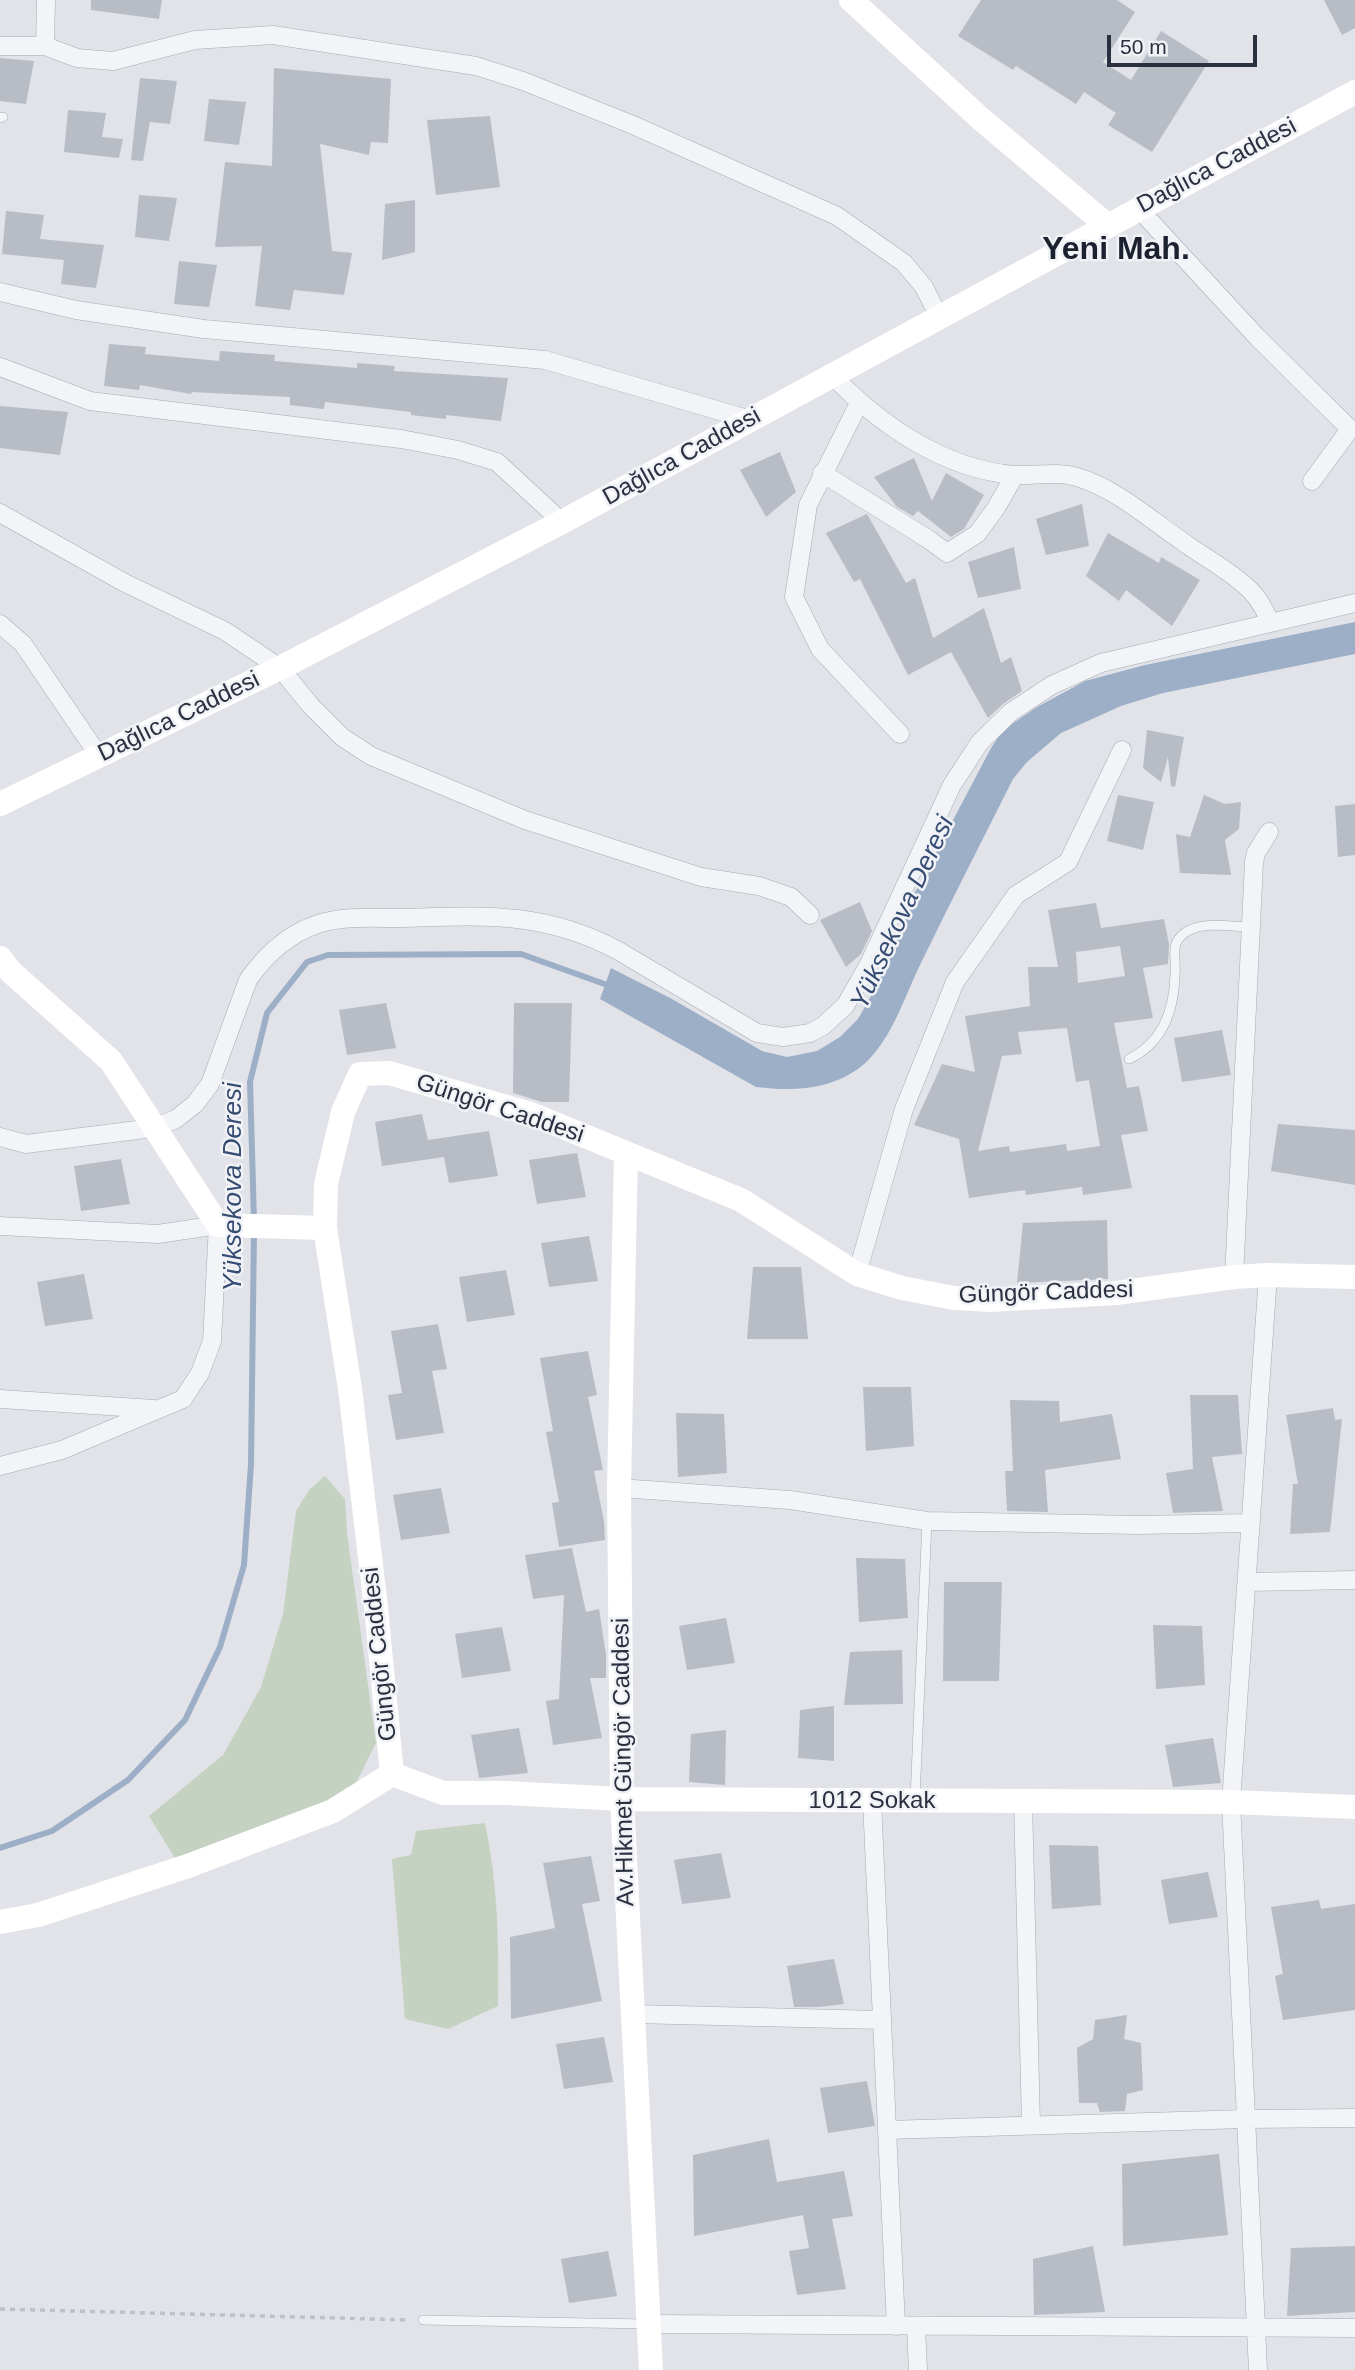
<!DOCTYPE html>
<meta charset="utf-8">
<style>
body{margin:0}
#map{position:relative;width:1355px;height:2370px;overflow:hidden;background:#e1e3e9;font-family:Arial,sans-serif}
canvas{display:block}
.scale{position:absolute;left:1107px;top:35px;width:150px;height:32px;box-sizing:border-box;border:4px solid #2a3040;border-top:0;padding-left:9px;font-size:21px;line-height:24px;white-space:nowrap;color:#2a3040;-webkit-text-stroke:5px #f0f2f6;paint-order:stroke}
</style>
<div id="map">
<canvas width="1355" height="2370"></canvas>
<div class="scale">50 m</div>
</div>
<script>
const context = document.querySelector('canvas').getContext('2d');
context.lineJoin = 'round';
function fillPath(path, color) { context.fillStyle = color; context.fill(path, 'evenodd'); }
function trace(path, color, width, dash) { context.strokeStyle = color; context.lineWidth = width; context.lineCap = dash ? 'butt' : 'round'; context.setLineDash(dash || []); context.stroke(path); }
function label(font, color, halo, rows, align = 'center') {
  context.font = font + ' Arial,sans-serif'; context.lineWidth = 5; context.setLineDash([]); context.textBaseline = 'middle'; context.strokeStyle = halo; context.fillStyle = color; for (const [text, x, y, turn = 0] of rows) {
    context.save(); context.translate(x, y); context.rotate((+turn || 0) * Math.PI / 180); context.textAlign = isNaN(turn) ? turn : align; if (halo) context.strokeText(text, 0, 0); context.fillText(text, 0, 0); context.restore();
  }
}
const green = new Path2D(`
 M 325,1476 L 345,1499 L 347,1533 L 376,1743 L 352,1791 L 179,1865 L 149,1816 L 223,1755 L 261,1687 L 283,1614 L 296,1511 L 309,1490 Z
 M 485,1823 C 498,1884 499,1944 498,2006 L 448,2029 L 405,2019 L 392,1859 L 411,1855 L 416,1831 Z`);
const water = new Path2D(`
 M 1355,622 L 1355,654 L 1163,693 L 1121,706 L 1061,733 L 1027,762 L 1013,779 C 982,841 950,903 920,965 C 904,998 889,1047 858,1069 C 826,1091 792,1091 756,1087 L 600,999 L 611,968 L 672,999 L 762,1051 L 787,1057 L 817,1051 L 840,1037 L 858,1019 L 876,987 L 913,896 L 991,748 L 1003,730 L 1037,707 L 1085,681 L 1145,665 Z`);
const stream = new Path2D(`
 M 254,1220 L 250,1082 L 267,1013 L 307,962 L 328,955 L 521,954 L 610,986
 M 0,1848 L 52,1831 L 128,1780 L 185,1720 L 220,1647 L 244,1565 L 251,1464 L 254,1231`);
const building = new Path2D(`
 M 91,0 L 162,0 L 159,19 L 91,10 Z
 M 981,0 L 1117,0 L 1135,12 L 1103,62 L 1131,80 L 1161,31 L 1209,61 L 1152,152 L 1108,125 L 1116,113 L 1084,92 L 1076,104 L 1016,66 L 1013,70 L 958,36 Z
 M 1324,0 L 1355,0 L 1355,28 L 1342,35 Z
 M 0,58 L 34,61 L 26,104 L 0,101 Z
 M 274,68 L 391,79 L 388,143 L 371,142 L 369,155 L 320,144 L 332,251 L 352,253 L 344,295 L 294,290 L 290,310 L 255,306 L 262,246 L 215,247 L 225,162 L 272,166 Z
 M 140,78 L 177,81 L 170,124 L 150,122 L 143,161 L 131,160 Z
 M 209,99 L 246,102 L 239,145 L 204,141 Z
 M 68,110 L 106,113 L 102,137 L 123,139 L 119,158 L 64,152 Z
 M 490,116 L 500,187 L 436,195 L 427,120 Z
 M 139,195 L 177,198 L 169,241 L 135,237 Z
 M 415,200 L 415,252 L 382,260 L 385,204 Z
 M 6,211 L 44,215 L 40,239 L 104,245 L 96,288 L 61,284 L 64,260 L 2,254 Z
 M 179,261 L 217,265 L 209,307 L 174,304 Z
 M 109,344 L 146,347 L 145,354 L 219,361 L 220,351 L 275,355 L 274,361 L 357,368 L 357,363 L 395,366 L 394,371 L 508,378 L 501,421 L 446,415 L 446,419 L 411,415 L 411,412 L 325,402 L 324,409 L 290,405 L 290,397 L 192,392 L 191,394 L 140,385 L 139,390 L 104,386 Z
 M 0,406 L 68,412 L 60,455 L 0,448 Z
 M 780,452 L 796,492 L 766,517 L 740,470 Z
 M 914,458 L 932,501 L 946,473 L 984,495 L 964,529 L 951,537 L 918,511 L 913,516 L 897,507 L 874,477 Z
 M 1082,504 L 1089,546 L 1046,555 L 1036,519 Z
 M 867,514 L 906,583 L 915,578 L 933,638 L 984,608 L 1001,663 L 1011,657 L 1022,691 L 1003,704 L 988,718 L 951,652 L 908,675 L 860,579 L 854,582 L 826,533 Z
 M 1108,533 L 1159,563 L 1161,557 L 1200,580 L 1172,626 L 1126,590 L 1119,601 L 1086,576 Z
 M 1014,547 L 1021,589 L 978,598 L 968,562 Z
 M 1147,730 L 1184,737 L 1175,787 L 1171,786 L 1168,757 L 1161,782 L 1143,768 Z
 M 1118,795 L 1154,802 L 1143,850 L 1107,841 Z
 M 1204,795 L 1225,804 L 1241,802 L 1239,829 L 1225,840 L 1231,875 L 1180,873 L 1176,834 L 1190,837 Z
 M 1355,804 L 1355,855 L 1338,857 L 1335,806 Z
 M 860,902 L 872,931 L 861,954 L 846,967 L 820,920 Z
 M 1096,903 L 1101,928 L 1164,919 L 1169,944 L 1168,964 L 1143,968 L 1153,1018 L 1114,1023 L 1127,1088 L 1139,1086 L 1148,1131 L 1121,1135 L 1132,1188 L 1083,1195 L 1082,1187 L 1026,1195 L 1025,1190 L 969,1198 L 959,1139 L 914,1125 L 942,1064 L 975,1072 L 965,1016 L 1030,1006 L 1028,967 L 1058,967 L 1048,910 ZM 1120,946 L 1125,976 L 1078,983 L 1076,952 ZM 1067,1028 L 1076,1082 L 1089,1080 L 1100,1146 L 1067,1151 L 1066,1144 L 1010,1152 L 1009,1146 L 978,1151 L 1002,1056 L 1022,1054 L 1018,1032 Z
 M 386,1003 L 396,1048 L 347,1055 L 339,1010 Z
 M 514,1003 L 572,1003 L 569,1102 L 542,1102 L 513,1093 Z
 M 1222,1030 L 1231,1075 L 1182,1082 L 1174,1038 Z
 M 422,1114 L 428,1140 L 489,1131 L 498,1176 L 449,1183 L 444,1157 L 382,1166 L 375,1122 Z
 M 1278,1124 L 1355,1130 L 1355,1185 L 1271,1171 Z
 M 577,1153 L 586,1197 L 537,1204 L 529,1160 Z
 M 121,1159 L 130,1204 L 81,1211 L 74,1166 Z
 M 1107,1220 L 1108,1279 L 1017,1283 L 1023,1223 Z
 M 589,1236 L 598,1281 L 549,1287 L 541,1243 Z
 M 753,1267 L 801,1267 L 808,1339 L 747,1339 Z
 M 506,1270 L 515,1315 L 467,1322 L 459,1277 Z
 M 84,1274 L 93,1319 L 45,1326 L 37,1282 Z
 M 438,1324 L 447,1369 L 432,1371 L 444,1433 L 396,1440 L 388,1395 L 402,1393 L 391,1331 Z
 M 588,1351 L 597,1395 L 588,1397 L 603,1470 L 594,1471 L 604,1521 L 605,1540 L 559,1547 L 552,1503 L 559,1502 L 546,1432 L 553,1431 L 540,1358 Z
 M 863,1387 L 911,1387 L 914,1446 L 866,1451 Z
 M 1190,1395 L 1238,1395 L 1242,1454 L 1212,1457 L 1223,1511 L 1173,1513 L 1166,1473 L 1193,1469 Z
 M 1010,1400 L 1059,1401 L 1060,1422 L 1112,1414 L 1121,1459 L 1045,1470 L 1048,1512 L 1007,1511 L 1005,1471 L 1013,1471 Z
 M 1333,1408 L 1335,1420 L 1342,1419 L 1330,1532 L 1290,1534 L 1293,1484 L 1298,1484 L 1286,1415 Z
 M 676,1413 L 724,1414 L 727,1473 L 678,1477 Z
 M 441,1488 L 450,1533 L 401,1540 L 393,1495 Z
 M 572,1548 L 586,1612 L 599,1609 L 606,1655 L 606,1678 L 590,1678 L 602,1738 L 553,1745 L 546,1701 L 559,1699 L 564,1595 L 533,1599 L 525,1555 Z
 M 856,1558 L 905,1559 L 908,1618 L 859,1622 Z
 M 944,1582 L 1002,1582 L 999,1681 L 943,1681 Z
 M 726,1618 L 735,1663 L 687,1670 L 679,1626 Z
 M 1153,1625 L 1202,1626 L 1205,1685 L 1156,1689 Z
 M 502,1627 L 511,1671 L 462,1678 L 455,1634 Z
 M 902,1650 L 903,1704 L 844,1705 L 850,1652 Z
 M 834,1706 L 834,1761 L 798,1758 L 800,1710 Z
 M 519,1728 L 528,1773 L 479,1778 L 471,1735 Z
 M 726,1730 L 725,1785 L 689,1782 L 691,1734 Z
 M 1213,1738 L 1221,1783 L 1173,1787 L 1165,1745 Z
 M 1049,1845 L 1098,1846 L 1101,1905 L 1052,1909 Z
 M 721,1853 L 731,1898 L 682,1904 L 674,1860 Z
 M 591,1856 L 600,1901 L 582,1904 L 602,2001 L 511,2019 L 510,1937 L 555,1928 L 543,1863 Z
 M 1208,1872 L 1218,1917 L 1169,1924 L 1161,1880 Z
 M 1319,1900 L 1321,1909 L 1355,1904 L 1355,2010 L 1283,2020 L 1275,1976 L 1283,1974 L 1271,1907 Z
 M 834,1959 L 844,2004 L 819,2007 L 794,2007 L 787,1966 Z
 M 1127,2015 L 1124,2039 L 1141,2043 L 1143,2090 L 1127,2094 L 1125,2111 L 1100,2112 L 1097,2103 L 1079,2103 L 1077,2048 L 1093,2039 L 1095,2020 Z
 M 604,2037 L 613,2082 L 564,2089 L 556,2044 Z
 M 867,2081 L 875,2126 L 828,2133 L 820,2088 Z
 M 769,2139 L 777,2182 L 844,2171 L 853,2216 L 832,2219 L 846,2289 L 797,2295 L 789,2251 L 809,2248 L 803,2215 L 694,2236 L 693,2155 Z
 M 1219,2154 L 1228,2235 L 1123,2246 L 1122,2164 Z
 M 1093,2246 L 1105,2312 L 1034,2315 L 1033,2259 Z
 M 1355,2246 L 1355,2312 L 1287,2316 L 1291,2248 Z
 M 608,2251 L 617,2296 L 569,2303 L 561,2259 Z`);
const path = new Path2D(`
 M 0,2309 L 410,2320`);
const lane = new Path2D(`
 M 0,118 L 3,117
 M 1129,1059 C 1163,1043 1174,1010 1175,975 C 1176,966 1174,956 1175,948 C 1176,939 1184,932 1192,929 C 1209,922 1234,927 1251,927
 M 915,1799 L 927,1521
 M 423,2320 L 647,2324`);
const street = new Path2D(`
 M 46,0 L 45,46 L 77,58 L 113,61 L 195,40 L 273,35 L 476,66 L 523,81 L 633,125 L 837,216 L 904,263 L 924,287 L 939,317
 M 0,46 L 45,46
 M 1139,209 L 1257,337 L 1350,429 L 1312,481
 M 0,292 L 76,310 L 204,329 L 545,360 L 751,420
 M 0,367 L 90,401 L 401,439 L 458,450 L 497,462 L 562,522
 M 832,375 C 879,424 943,469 1014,475 C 1036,476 1056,471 1077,477 C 1117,489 1152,521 1186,544 C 1207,559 1232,572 1250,590 C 1259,599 1265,610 1270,622
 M 859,403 L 808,505 L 794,597 L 820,649 L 900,734
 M 822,473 L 928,539 L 947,553 L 977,534 L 996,508 L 1015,475
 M 0,513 L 125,583 L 225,631 L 280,668 L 311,706 L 342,737 L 371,756 L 525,820 L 701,877 L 759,886 L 791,897 L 810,915
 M 0,624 L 23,644 L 99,756
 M 0,1137 L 26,1144 L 153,1128 L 176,1119 L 195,1104 L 210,1084 L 248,980 C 266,954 288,934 318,924 C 343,916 371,918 398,918 C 480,916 541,910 617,950 L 757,1033 L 783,1037 L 810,1033 L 823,1026 L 845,1006 L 868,966 L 952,785 L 980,742 L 1011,712 L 1052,685 L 1101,663 L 1355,603
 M 0,1226 L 158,1234 L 218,1225 L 212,1341 L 200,1373 L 183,1399 L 62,1450 L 0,1466
 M 857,1274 L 904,1109 L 955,982 L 1016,895 L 1068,862 L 1122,750
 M 1234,1277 L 1254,862 L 1256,853 L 1269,832
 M 0,1399 L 154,1409
 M 619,1488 L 790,1500 L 927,1521 L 1138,1525 L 1251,1523
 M 1247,1582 L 1355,1580
 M 872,1801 L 896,2326
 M 1023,1801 L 1031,2125
 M 633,2014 L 882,2020
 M 887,2130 L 1245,2119 L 1355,2118
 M 649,2324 L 1355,2328
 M 916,2326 L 918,2370
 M 1258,2370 L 1231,1802 L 1268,1275`);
const secondary = new Path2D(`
 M 851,0 L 981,119 L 1108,226
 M 0,804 L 280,668 L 562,522 L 1355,92
 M 0,958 L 11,972 L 111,1061 L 218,1225 L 325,1228
 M 626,1153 L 619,1488 L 622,1799 L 651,2370
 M 392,1774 L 376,1607 L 350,1389 L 325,1228 L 326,1184 L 343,1112 L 360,1074 L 389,1073 L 531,1114 L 741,1200 L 857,1274 L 902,1288 L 954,1298 L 991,1300 L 1116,1293 L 1234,1277 L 1268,1275 L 1355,1277
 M 392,1774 L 443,1793 L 506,1793 L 622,1799 L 1231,1802 L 1355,1807
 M 0,1922 L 38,1915 L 188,1866 L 333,1811 L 392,1774`);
const streetNames = [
 ["Dağlıca Caddesi",1217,166,-28],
 ["Dağlıca Caddesi",682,457,-29],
 ["Dağlıca Caddesi",179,717,-26],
 ["Güngör Caddesi",500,1109,18],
 ["Güngör Caddesi",1046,1293,-2],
 ["Güngör Caddesi",380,1654,-96],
 ["Av.Hikmet Güngör Caddesi",624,1762,-91],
 ["1012 Sokak",872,1801]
];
const waterNames = [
 ["Yüksekova Deresi",903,913,-65],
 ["Yüksekova Deresi",234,1187,-90]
];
const districtNames = [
 ["Yeni Mah.",1116,250]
];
fillPath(green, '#c5d2c2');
fillPath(water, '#9daec7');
trace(stream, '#9daec7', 6);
fillPath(building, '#b8bcc5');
trace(lane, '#a6aab3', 10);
trace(street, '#a6aab3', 19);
trace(path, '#bfc1c7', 3.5, [5, 5]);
trace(lane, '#f3f4f7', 9);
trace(street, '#f3f4f7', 18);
trace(secondary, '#fff', 24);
label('24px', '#2a3040', '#f0f2f6', streetNames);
label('italic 26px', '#354b72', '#f0f2f6', waterNames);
label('bold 32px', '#1c2130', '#f0f2f6', districtNames);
</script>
